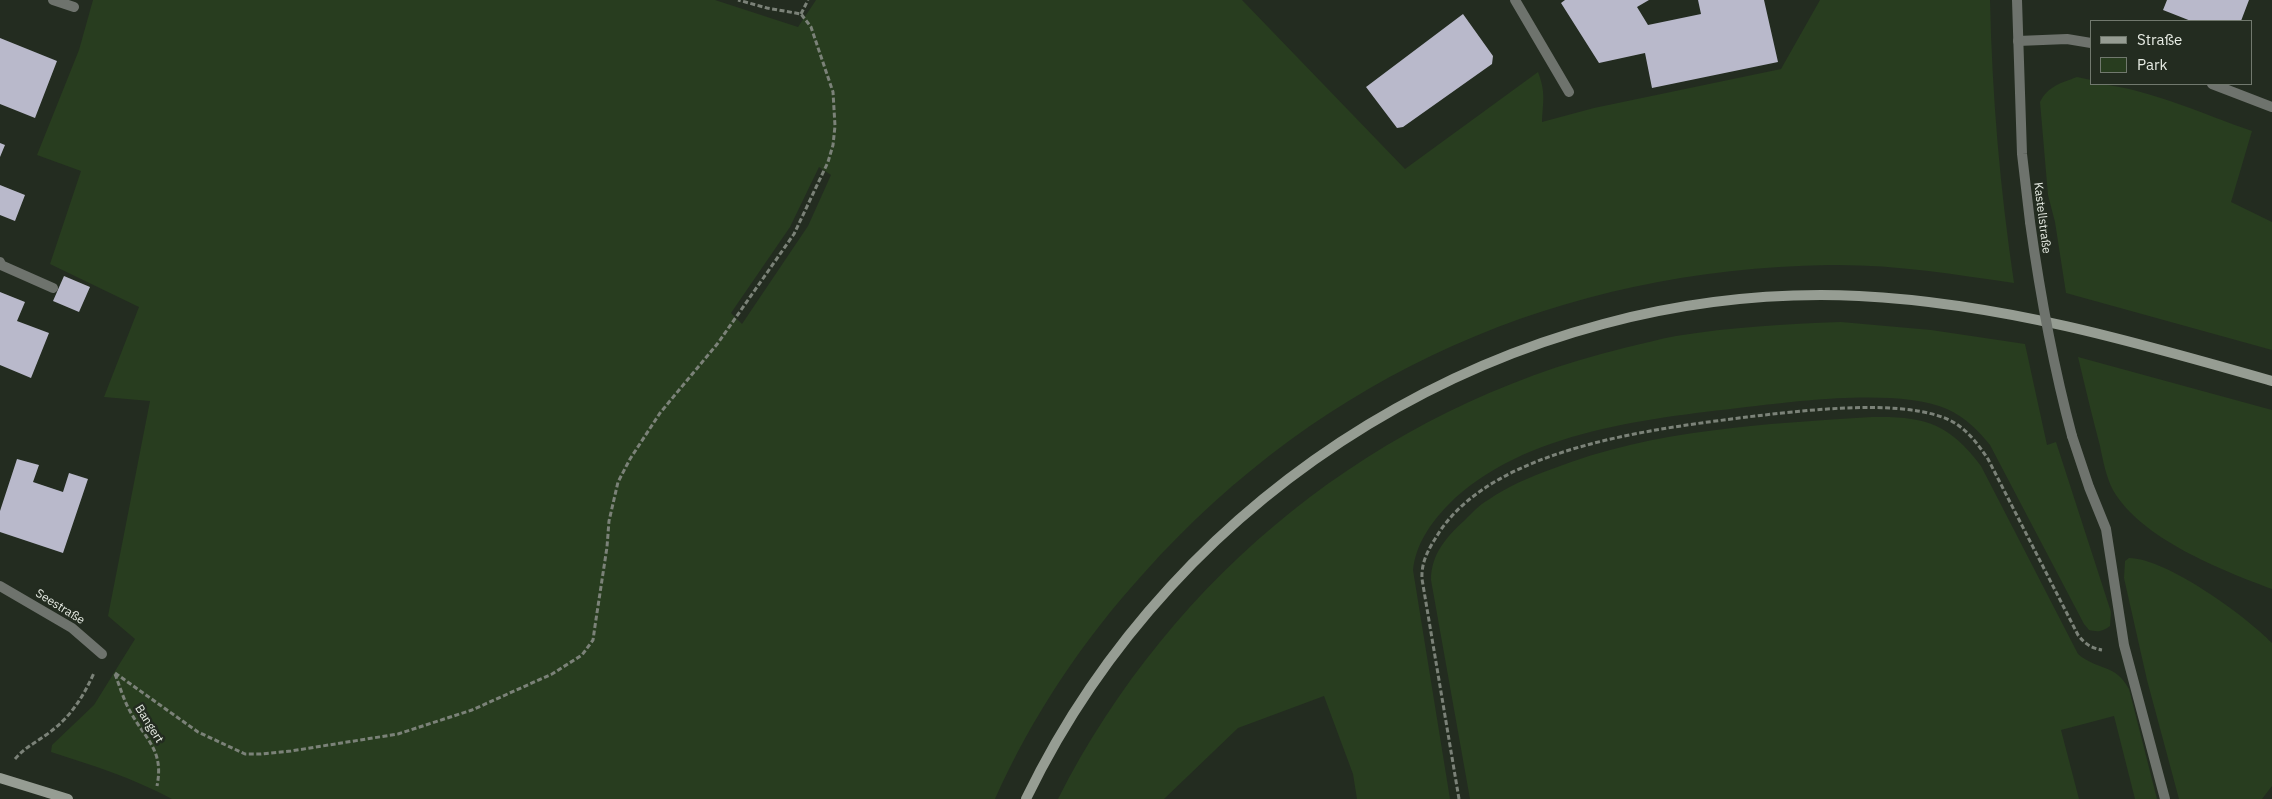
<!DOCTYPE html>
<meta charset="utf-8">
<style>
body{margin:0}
#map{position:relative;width:2272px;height:799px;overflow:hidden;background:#232c20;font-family:"IBM Plex Sans",sans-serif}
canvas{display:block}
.legend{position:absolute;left:2090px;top:20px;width:162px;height:65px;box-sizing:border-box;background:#232c20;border:1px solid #71796e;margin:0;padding:6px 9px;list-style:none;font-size:15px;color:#e7ece4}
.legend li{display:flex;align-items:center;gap:10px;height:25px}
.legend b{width:25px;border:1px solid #71796e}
</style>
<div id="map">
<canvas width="2272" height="799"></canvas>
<ul class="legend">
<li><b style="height:6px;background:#969d93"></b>Straße</li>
<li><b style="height:14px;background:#283d1f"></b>Park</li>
</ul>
</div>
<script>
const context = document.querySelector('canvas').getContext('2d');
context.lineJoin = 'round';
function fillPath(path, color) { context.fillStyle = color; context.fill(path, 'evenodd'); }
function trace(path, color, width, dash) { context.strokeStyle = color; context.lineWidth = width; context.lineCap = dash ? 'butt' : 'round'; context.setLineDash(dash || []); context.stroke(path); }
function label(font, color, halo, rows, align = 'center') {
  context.font = font + ' "IBM Plex Sans",sans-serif'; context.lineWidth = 5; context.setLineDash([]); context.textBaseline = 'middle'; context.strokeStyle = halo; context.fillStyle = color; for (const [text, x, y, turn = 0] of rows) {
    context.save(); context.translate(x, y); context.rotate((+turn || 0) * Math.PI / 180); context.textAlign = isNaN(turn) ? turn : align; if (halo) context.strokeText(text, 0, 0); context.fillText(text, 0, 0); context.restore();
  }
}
const green = new Path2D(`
 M 93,0 L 715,0 L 798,27 L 816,0 L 1242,0 L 1405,169 L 1538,72 C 1546,93 1543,101 1542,122 L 1594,108 L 1781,69 L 1820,0 L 1990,0 C 1992,95 2000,189 2014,283 C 1953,274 1891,264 1829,265 C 1562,269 1323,373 1144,573 C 1083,640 1032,716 995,799 L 172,799 C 133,778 92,765 51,752 L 52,745 L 94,705 L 135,639 L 108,616 L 150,401 L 104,397 L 139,307 L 50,264 L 81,171 L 37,155 L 79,50 ZM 819,167 L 831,175 L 808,226 L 742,324 L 731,313 L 790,227 Z
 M 2077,77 L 2091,80 L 2091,84 C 2138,84 2205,115 2252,131 L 2231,202 L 2272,222 L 2272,350 L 2066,293 L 2055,222 L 2048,195 L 2040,102 C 2048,86 2061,83 2077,77 Z
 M 1841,322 L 1931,330 L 2025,344 L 2047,445 L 2056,442 L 2111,612 L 2110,626 C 2102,632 2097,632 2089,630 L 2084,624 L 1990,445 C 1978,430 1965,417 1947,409 C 1900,389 1807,400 1756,406 C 1654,418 1524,429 1448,505 C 1430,524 1416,544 1413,570 L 1450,799 L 1357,799 L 1353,774 L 1324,696 L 1238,728 L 1164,799 L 1058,799 C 1173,573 1378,408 1624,348 C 1642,344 1659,339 1676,336 C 1731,327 1785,324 1841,322 Z
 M 2078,357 L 2272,410 L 2272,589 C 2221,570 2140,538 2113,490 C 2106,477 2103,460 2100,446 C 2092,416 2085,386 2078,357 Z
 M 1872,417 C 1924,416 1949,423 1981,466 L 2078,654 C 2098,671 2115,663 2129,689 L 2157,799 L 2135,799 L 2114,716 L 2061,730 L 2079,799 L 1470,799 L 1431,580 C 1431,554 1447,536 1465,520 C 1472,513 1479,505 1488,500 C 1508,486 1530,477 1552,469 C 1654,429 1765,424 1872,417 Z
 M 2129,558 C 2166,558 2246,616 2272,643 L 2272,786 L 2262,799 L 2179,799 L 2147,680 L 2124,578 L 2125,561 Z`);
const building = new Path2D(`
 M 1565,0 L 1649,0 L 1637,7 L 1648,25 L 1701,14 L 1698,0 L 1764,0 L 1778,62 L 1652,88 L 1645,53 L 1599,63 L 1561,3 Z
 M 2167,0 L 2249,0 L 2241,21 L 2191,21 L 2163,10 Z
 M 1463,14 L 1493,56 L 1492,64 L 1403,127 L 1397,128 L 1366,87 Z
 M 0,38 L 57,61 L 35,118 L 0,104 Z
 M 0,143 L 5,145 L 0,157 Z
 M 0,185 L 25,195 L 15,221 L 0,215 Z
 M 64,276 L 90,287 L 79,312 L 53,301 Z
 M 0,292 L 25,302 L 17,321 L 49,333 L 31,378 L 0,365 Z
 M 17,459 L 39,465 L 33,482 L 63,492 L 69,473 L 88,479 L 63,553 L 0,532 L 0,511 Z`);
const path = new Path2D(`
 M 801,14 L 808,0
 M 115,673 L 198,732 L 245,754 L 261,754 L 291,751 L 398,734 L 472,710 L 552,674 L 582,655 L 593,640 L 595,626 L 607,547 L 609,521 L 618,482 L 630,459 L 660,413 L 718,343 L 794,234 L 828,162 L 833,145 L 835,126 L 833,92 L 811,27 L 801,14 L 767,8 L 738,0
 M 115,674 C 120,687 124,701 131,713 C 147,741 164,751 157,786
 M 15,759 C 24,748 35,743 46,735 C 70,718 82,699 94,673
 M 1459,799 L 1422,579 C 1421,560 1430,547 1440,531 C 1497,447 1653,429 1747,417 C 1800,411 1891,399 1942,417 C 1963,424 1976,441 1988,459 L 2078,635 C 2085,644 2091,648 2102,650`);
const lane = new Path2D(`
 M 2018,41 L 2067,39 L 2091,43
 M 2212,84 L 2272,107
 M 0,262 L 1,265 L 53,288
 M 2072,436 L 2089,487 L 2106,529 L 2124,645 L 2165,799`);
const street = new Path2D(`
 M 53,0 L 74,7
 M 1515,0 L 1569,92
 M 2017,0 L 2022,154 L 2030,222
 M 0,586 L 72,628 L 102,654`);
const secondary = new Path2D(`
 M 0,778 L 68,799
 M 1026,799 C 1176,487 1511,280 1859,296 C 2001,303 2136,342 2272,381`);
const streetBridge = new Path2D(`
 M 2030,222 C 2040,294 2053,365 2072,436`);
const streetNames = [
 ["Kastellstraße",2042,218,83],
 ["Seestraße",60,607,32],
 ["Bangert",149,724,58]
];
fillPath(green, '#283d1f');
fillPath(building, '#b9b9cb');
trace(path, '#7b8278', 3, [5, 2.5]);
trace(lane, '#6e736d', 10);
trace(street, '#6e736d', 10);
trace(secondary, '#969d93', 10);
trace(streetBridge, '#6e736d', 10);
label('12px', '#e7ece4', '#232c20', streetNames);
</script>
